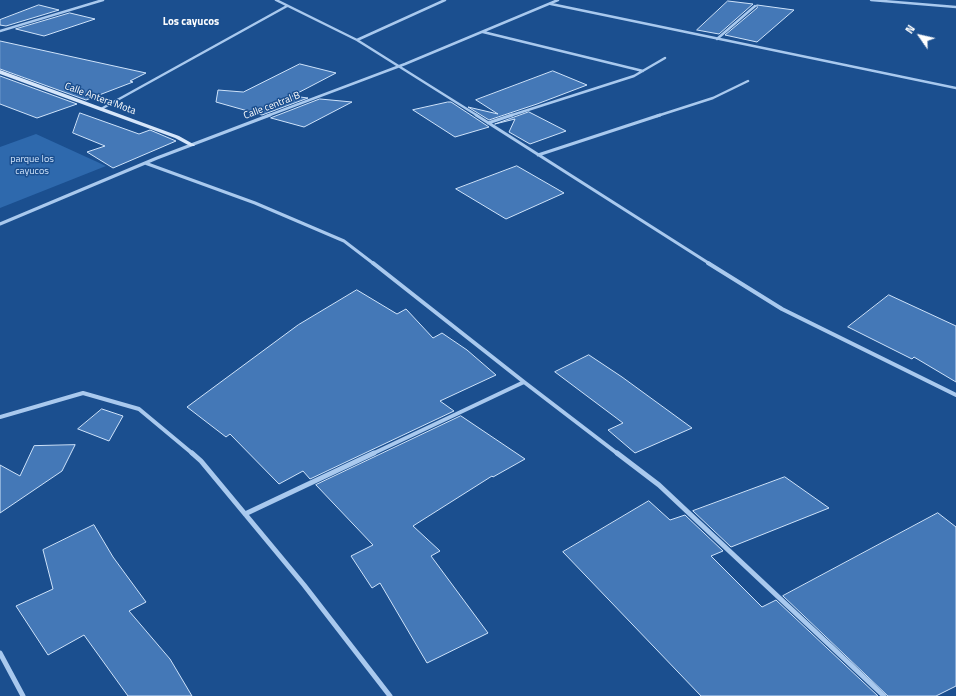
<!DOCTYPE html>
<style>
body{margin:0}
#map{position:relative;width:956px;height:696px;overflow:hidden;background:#1b4f8f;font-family:"Titillium Web",sans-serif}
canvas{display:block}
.north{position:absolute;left:900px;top:16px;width:40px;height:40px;-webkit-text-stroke:3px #1b4f8f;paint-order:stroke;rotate:304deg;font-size:11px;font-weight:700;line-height:16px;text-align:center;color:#fff}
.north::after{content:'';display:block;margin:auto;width:14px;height:18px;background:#fff;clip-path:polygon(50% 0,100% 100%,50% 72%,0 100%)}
</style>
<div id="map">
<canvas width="956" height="696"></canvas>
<div class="north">N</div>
</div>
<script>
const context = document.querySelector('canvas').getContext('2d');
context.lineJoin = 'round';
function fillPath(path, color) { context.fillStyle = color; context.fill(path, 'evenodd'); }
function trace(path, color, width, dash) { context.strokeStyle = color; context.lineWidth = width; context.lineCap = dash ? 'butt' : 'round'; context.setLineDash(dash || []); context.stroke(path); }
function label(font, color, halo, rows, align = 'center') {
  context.font = font + ' "Titillium Web",sans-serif'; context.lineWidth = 3; context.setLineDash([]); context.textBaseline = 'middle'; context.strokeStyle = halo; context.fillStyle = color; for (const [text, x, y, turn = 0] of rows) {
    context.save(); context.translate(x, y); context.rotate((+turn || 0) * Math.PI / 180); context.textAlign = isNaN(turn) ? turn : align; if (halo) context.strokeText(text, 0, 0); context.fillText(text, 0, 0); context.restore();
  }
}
const green = new Path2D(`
 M 36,134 L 106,166 L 0,208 L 0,147 Z`);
const building = new Path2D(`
 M 728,1 L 753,4 L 719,34 L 697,30 Z
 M 39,5 L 59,10 L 6,26 L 0,25 L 0,20 Z
 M 757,5 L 794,10 L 757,42 L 725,35 L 757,8 Z
 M 70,13 L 95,19 L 44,36 L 16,29 Z
 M 0,41 L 146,73 L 130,81 L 133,82 L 86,100 L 0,69 Z
 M 300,64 L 336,73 L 292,96 L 308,98 L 262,115 L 216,102 L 218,90 L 243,92 Z
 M 553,71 L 587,85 L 537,104 L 489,120 L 468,107 L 498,114 L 476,100 Z
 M 0,76 L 77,104 L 37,118 L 0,104 Z
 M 320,99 L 352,102 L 304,127 L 271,118 Z
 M 448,102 L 451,102 L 489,127 L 455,137 L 413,110 Z
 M 529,112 L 566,131 L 530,144 L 509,132 L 515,119 L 495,124 Z
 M 80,113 L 139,134 L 150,130 L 176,141 L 113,168 L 87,152 L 105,146 L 73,133 Z
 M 517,166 L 564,193 L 506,219 L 456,189 Z
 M 357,290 L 397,314 L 406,309 L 433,338 L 442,333 L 467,350 L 496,375 L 440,401 L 454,411 L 310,479 L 303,471 L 279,484 L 230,434 L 226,437 L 187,407 L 298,325 Z
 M 889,295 L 956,326 L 956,382 L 914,357 L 912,359 L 848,327 Z
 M 589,355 L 622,377 L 692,428 L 635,453 L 608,430 L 623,423 L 555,372 Z
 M 102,409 L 123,416 L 109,441 L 78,429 Z
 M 461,416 L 525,459 L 493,477 L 492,476 L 413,526 L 440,551 L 431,556 L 488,633 L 427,663 L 380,583 L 372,588 L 351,556 L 373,545 L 316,485 Z
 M 75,445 L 62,471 L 0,513 L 0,465 L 20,476 L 34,446 Z
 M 785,477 L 829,508 L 731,547 L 693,511 Z
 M 649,501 L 670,520 L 685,515 L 723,551 L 711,556 L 762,607 L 776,600 L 878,696 L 701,696 L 563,552 Z
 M 938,513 L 956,527 L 956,686 L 936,696 L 888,696 L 783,596 Z
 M 94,525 L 113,557 L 146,602 L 129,611 L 170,659 L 192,696 L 128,696 L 84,635 L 48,655 L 16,606 L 53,589 L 43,550 Z`);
const streetFar3 = new Path2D(`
 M 276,0 L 357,40 L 478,116
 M 871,0 L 956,7
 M 551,4 L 956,88
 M 0,31 L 103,0
 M 483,32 L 643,71
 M 717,39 L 755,6
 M 357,40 L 445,0
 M 101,109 L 287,6
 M 267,116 L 405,64 L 558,0
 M 509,116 L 634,76 L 665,58
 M 657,116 L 713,98 L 748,81`);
const streetFar2 = new Path2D(`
 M 476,115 L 710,264
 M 488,123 L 512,115
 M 538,155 L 660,115
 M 145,163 L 255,203 L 344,241 L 374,264
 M 0,224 L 157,158 L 270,115`);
const streetFar1 = new Path2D(`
 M 373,263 L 524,382
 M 708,263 L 782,309 L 956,395
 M 0,417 L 83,393 L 139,409 L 193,454
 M 372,454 L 524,382 L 618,454`);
const street = new Path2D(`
 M 192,453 L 201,461 L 304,585 L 390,696
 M 617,453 L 659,485 L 884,696
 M 245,514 L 374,453
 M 0,653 L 23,696`);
const secondary = new Path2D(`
 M 0,70 L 179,136 L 195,145 L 194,146 L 190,146 L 175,138 L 0,74 Z`);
const farStreetnames = [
 ["Calle Antera Mota",100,99,20],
 ["Calle central B",272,106,-21]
];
const farParknames = [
 ["parque los",32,160],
 ["cayucos",32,172]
];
const farNeighbourhoodnames = [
 ["Los cayucos",191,22]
];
fillPath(green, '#2e69ad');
fillPath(building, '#4478b7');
trace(building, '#cfe3fa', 1);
trace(streetFar3, '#a9c9ee', 2.5);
trace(streetFar2, '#a9c9ee', 3);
trace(streetFar1, '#a9c9ee', 4);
trace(street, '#a9c9ee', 5);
fillPath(secondary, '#d6e6fa');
label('10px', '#fff', '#1b4f8f', farStreetnames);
label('10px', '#cfe3fa', '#1b4f8f', farParknames);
label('bold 11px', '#fff', '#1b4f8f', farNeighbourhoodnames);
</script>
